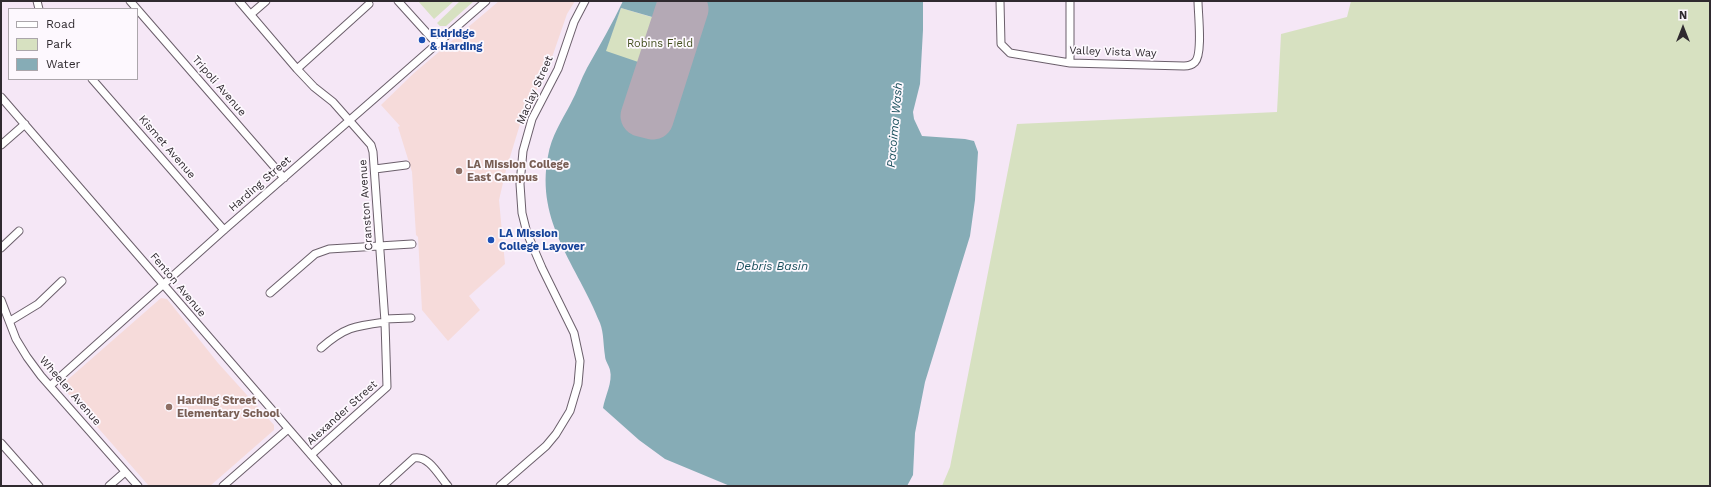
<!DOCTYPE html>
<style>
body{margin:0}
#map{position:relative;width:1711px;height:487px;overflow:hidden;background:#f5e7f6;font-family:"Work Sans",sans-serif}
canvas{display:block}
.frame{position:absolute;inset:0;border:2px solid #2f2a2f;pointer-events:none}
.legend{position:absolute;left:8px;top:8px;width:130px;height:72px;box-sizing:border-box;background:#fdf8fe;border:1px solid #aba6ab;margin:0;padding:5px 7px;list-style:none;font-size:12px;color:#2f2a2f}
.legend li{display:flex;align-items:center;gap:8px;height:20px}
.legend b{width:20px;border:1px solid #aba6ab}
.north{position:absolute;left:1663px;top:8px;width:40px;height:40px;-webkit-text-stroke:3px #fdf8fe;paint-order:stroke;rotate:0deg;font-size:11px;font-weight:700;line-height:16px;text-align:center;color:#2f2a2f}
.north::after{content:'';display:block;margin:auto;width:14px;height:18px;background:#2f2a2f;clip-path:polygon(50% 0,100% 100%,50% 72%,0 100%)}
</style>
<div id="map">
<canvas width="1711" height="487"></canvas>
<div class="frame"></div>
<ul class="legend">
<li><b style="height:5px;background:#fff"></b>Road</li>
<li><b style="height:11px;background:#d7e1c1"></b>Park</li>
<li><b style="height:11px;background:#86acb6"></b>Water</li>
</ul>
<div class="north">N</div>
</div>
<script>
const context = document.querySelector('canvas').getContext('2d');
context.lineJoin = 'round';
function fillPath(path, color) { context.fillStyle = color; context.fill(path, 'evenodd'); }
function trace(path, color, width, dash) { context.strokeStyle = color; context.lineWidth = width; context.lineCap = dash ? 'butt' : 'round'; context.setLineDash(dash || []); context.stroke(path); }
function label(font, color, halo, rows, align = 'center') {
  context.font = font + ' "Work Sans",sans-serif'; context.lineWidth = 3.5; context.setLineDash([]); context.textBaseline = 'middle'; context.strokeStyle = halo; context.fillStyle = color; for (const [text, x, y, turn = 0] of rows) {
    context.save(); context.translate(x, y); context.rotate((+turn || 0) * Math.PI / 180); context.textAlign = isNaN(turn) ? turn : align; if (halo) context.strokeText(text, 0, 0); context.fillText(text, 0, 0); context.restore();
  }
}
const education = new Path2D(`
 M 499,1 L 575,1 L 567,14 L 549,66 L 521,121 L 506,170 L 499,200 L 505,264 L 469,296 L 480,310 L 448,341 L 422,310 L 418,237 L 416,235 L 412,172 L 398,127 L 400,126 L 381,105 L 414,73 Z
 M 161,298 L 167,299 L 218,363 L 274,425 L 274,430 L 210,486 L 149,486 L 64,389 L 65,382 Z`);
const green = new Path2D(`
 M 418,1 L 454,1 L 434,19 Z
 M 460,1 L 474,1 L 446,26 L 440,26 L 437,23 Z
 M 672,1 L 697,7 L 658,125 L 630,115 L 605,51 L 621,8 L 665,21 Z
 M 1351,1 L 1710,1 L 1710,486 L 942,486 L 950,467 L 1017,124 L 1277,112 L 1281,34 L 1347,17 Z`);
const water = new Path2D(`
 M 623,1 L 672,1 L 666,21 L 621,8 L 606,51 L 647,65 L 630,115 L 658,125 L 697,7 L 676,1 L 923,1 L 923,30 L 920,84 L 913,112 L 914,119 L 922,136 L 965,139 L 974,141 L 978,152 L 975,200 L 970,236 L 925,382 L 915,433 L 913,475 L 907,486 L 730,486 L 665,459 L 639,440 L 603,408 C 605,396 613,382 610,370 C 609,365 605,361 605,356 C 603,344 604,334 600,323 C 578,266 535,223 548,156 C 551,137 562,120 571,103 C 577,92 581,79 587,68 C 600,45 612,24 623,1 Z`);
const runway = new Path2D(`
 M 677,6 L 688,9 L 653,119 L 641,116 Z`);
const minor = new Path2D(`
 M 37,1 L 39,9
 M 130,1 L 137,9
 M 239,1 L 297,69 L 314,87 L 333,102 L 371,145 L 373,152 L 385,322 L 387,387 L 311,455
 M 398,1 L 436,43
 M 1000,1 L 1001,44 L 1010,53 L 1070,63 L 1184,66 C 1188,66 1192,65 1195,62 C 1203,54 1198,13 1198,1
 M 1070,1 L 1070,63
 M 137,9 L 284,178
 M 251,14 L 266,1
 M 297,69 L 369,4
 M 92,79 L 224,230
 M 1,97 C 114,226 225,357 338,486
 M 1,145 L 25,124
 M 375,169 L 406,165
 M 1,248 L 19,231
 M 270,293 L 315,254 L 329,249 L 412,244
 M 1,300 L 16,339 L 27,357 L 41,376 L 138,486
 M 385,319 L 411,318
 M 10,321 L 38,304 L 62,281
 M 321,348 C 345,327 355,326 385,322
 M 50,386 L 224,230 L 486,1
 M 1,443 L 39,486
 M 109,486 L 125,472
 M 223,486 L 288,429
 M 383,486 L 414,458 C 429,455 439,476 448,486
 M 500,486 L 546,446 L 556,434 L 570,411 L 578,384 L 580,361 L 574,333 L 542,268 L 527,233 L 522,213 L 520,184 L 523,151 L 532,119 L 558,69 L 574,22 L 585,1`);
const markers = [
 [422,40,4,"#1a4fb4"],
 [459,171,4,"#8d6e63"],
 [491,240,4,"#1a4fb4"],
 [169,407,4,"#8d6e63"]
];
const transitNames = [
 ["Eldridge",430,34],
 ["& Harding",430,47],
 ["LA Mission",499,234],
 ["College Layover",499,247]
];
const parkNames = [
 ["Robins Field",660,44]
];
const streetNames = [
 ["Valley Vista Way",1113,52,2],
 ["Tripoli Avenue",219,86,49],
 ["Maclay Street",535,90,-66],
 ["Kismet Avenue",167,147,49],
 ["Harding Street",260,184,-41],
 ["Cranston Avenue",366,205,-94],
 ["Fenton Avenue",178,285,50],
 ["Wheeler Avenue",70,391,49],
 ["Alexander Street",342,413,-42]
];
const educationNames = [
 ["LA Mission College",467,165],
 ["East Campus",467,178],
 ["Harding Street",177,401],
 ["Elementary School",177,414]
];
const waterNames = [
 ["Pacoima Wash",895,125,-85],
 ["Debris Basin",772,266]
];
fillPath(education, '#f6dbda');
fillPath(green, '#d7e1c1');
fillPath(water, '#86acb6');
trace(runway, '#b4a9b5', 41);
trace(minor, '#6b5f6b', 9);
trace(minor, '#fff', 7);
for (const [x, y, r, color] of markers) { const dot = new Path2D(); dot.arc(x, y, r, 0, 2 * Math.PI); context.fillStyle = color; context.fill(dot); trace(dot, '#fdf8fe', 1.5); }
label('bold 11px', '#164399', '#fdf8fe', transitNames, 'left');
label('11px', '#455120', '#fdf8fe', parkNames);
label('11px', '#2f2a2f', '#fdf8fe', streetNames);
label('bold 11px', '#785e54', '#fdf8fe', educationNames, 'left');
label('italic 12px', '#1b515d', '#fdf8fe', waterNames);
</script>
